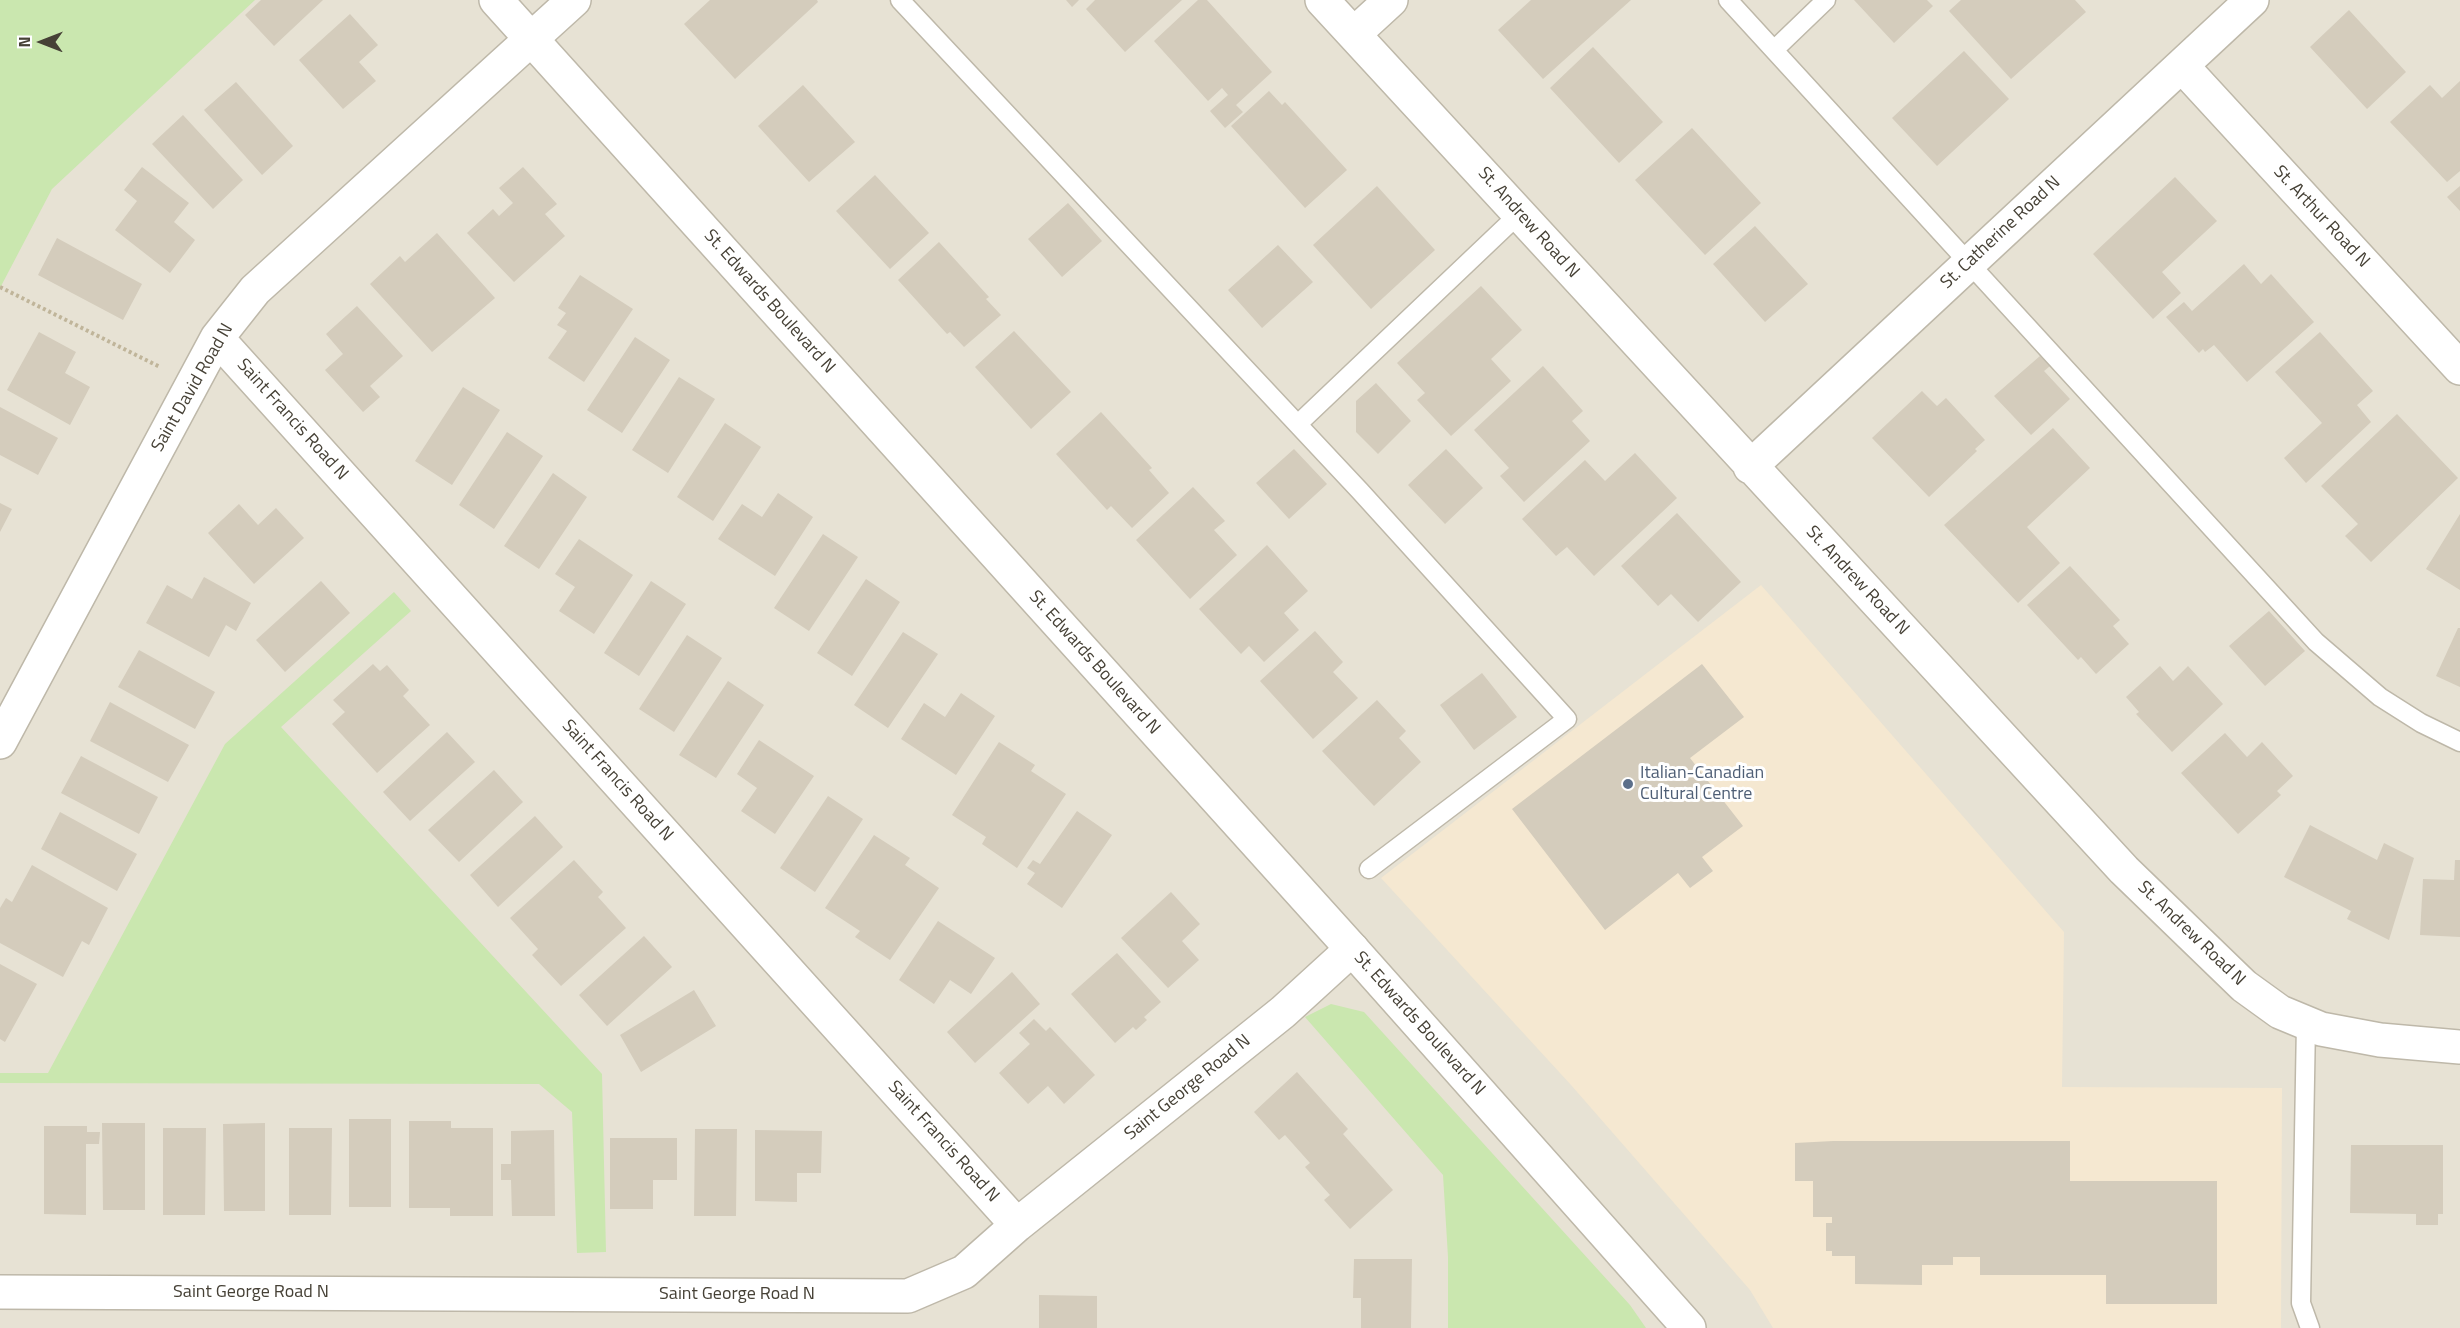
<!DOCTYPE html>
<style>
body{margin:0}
#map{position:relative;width:2460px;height:1328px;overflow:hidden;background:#f3f0e6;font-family:"Titillium Web",sans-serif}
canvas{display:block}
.north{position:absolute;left:12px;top:12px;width:60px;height:60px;-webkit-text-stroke:4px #fff;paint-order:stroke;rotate:270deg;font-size:16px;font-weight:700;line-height:24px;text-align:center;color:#464136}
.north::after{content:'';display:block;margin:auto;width:21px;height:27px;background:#464136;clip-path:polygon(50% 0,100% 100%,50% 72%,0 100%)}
</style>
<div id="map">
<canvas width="2460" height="1328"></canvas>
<div class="north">N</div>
</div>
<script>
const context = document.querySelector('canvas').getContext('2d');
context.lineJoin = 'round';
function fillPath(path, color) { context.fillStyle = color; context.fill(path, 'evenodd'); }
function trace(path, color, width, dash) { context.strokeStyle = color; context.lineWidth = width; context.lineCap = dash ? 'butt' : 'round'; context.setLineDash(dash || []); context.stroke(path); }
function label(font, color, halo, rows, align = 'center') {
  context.font = font + ' "Titillium Web",sans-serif'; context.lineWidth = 6; context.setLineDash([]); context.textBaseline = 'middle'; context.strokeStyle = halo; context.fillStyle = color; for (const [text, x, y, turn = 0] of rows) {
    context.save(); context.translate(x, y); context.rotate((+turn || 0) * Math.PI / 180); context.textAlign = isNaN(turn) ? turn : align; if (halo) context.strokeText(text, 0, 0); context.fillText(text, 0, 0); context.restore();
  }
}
const residential = new Path2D(`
 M 0,0 L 2460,0 L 2460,1328 L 0,1328 Z`);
const commercial = new Path2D(`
 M 1761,585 L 2064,932 L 2062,1087 L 2282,1088 L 2281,1328 L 1773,1328 L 1750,1290 L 1571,1085 L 1381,878 Z`);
const green = new Path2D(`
 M 0,0 L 255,0 L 52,189 L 0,288 Z
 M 394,592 L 411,611 L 281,727 L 602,1074 L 606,1252 L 577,1253 L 572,1112 L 539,1084 L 0,1083 L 0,1073 L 48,1073 L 225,744 Z
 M 1331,1004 L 1364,1012 L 1630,1305 L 1646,1328 L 1448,1328 L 1448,1257 L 1443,1175 L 1305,1017 Z`);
const building = new Path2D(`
 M 261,0 L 323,0 L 274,46 L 245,15 Z
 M 710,0 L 817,0 L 818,2 L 735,79 L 684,24 Z
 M 1066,0 L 1079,0 L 1072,7 Z
 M 1095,0 L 1182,0 L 1125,52 L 1086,9 Z
 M 1198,0 L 1207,0 L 1272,72 L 1236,105 L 1243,112 L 1225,128 L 1210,111 L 1228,95 L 1222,88 L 1208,101 L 1154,41 Z
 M 1531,0 L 1631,0 L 1543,79 L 1498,30 Z
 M 1854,0 L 1927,0 L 1933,6 L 1894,43 Z
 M 1961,0 L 2075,0 L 2086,12 L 2011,79 L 1949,11 Z
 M 2349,10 L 2406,72 L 2367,109 L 2310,47 Z
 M 350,14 L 378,45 L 359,62 L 376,81 L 343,109 L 299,60 Z
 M 1593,47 L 1663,122 L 1619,163 L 1550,88 Z
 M 1964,51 L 2009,99 L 1937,166 L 1892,118 Z
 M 2460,81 L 2460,171 L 2447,182 L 2390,122 L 2430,85 L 2442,98 Z
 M 236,82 L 293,146 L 262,175 L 204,110 Z
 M 803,85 L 855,142 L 809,182 L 758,126 Z
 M 1269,91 L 1282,105 L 1285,102 L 1347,170 L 1305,208 L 1231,126 Z
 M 183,115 L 243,180 L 213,209 L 152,144 Z
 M 1692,128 L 1761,203 L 1705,255 L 1635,180 Z
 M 142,167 L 189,203 L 174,222 L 195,240 L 170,273 L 115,230 L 137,201 L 124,190 Z
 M 523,167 L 557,204 L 545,214 L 565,236 L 514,282 L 467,233 L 493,209 L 499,216 L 513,203 L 499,188 Z
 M 875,175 L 929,233 L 890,269 L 836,211 Z
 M 2175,177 L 2217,221 L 2162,272 L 2181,293 L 2153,319 L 2093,254 Z
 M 1377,186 L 1435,250 L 1371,309 L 1313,245 Z
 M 2460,186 L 2460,211 L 2447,197 Z
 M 1068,203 L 1102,241 L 1062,277 L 1028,239 Z
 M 1755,226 L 1808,284 L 1765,322 L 1713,264 Z
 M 437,233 L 495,298 L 432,352 L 370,284 L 400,256 L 405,262 Z
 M 57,238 L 142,284 L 123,320 L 38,275 Z
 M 939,242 L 989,297 L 986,299 L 1001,315 L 964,347 L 950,332 L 947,334 L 898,280 Z
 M 1278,245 L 1313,282 L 1262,328 L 1228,290 Z
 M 2244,264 L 2261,284 L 2271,274 L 2314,322 L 2247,382 L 2214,345 L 2205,352 L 2203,349 L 2199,353 L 2166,317 L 2184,302 L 2192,311 Z
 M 580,275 L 633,309 L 584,382 L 548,358 L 567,331 L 557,325 L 566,313 L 558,308 Z
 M 1481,286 L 1522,330 L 1491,359 L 1511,381 L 1451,436 L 1417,400 L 1425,393 L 1397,363 Z
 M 357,306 L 403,356 L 370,386 L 380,397 L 363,412 L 325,370 L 343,354 L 326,334 Z
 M 1014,331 L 1071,392 L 1031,429 L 975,367 Z
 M 39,332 L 76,352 L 65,373 L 90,387 L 70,425 L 7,390 Z
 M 2320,332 L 2373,391 L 2357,405 L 2371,422 L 2306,483 L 2284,458 L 2322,423 L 2275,372 Z
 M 635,337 L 670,360 L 622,433 L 587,410 Z
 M 2040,356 L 2050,366 L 2044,371 L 2070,399 L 2031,435 L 1994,396 Z
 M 1543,366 L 1583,411 L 1572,421 L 1590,441 L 1524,502 L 1500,476 L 1509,468 L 1474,430 Z
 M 679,377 L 715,399 L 668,473 L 632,450 Z
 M 1376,383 L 1411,421 L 1378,454 L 1356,432 L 1356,401 Z
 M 463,387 L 500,410 L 452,485 L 415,461 Z
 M 1922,391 L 1937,406 L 1946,398 L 1985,440 L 1975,449 L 1977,451 L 1929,497 L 1872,438 Z
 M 0,407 L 58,438 L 38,475 L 0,455 Z
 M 1101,412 L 1152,468 L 1149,470 L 1169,493 L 1132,528 L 1111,506 L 1107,510 L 1056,454 Z
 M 2397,414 L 2458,478 L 2371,562 L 2345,536 L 2358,524 L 2321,486 Z
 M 725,423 L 761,447 L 713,521 L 677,497 Z
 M 2053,428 L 2090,468 L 2027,527 L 2060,563 L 2018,603 L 1944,525 Z
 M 507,432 L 543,456 L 494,529 L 459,505 Z
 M 1294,449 L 1327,484 L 1289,519 L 1256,483 Z
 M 1446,449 L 1483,488 L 1445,524 L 1408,485 Z
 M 1635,453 L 1677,498 L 1594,576 L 1567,547 L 1556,556 L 1522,519 L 1585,460 L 1605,481 Z
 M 553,473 L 587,497 L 539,569 L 504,546 Z
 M 1193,487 L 1225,521 L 1214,530 L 1237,555 L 1190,599 L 1136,540 Z
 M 778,493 L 813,517 L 775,576 L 718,539 L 742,504 L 762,517 Z
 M 0,503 L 12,509 L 0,532 Z
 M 239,504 L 258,525 L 276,508 L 304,538 L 254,584 L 208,533 Z
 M 1677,513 L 1741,582 L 1698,622 L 1671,594 L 1658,606 L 1621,566 Z
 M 2460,514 L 2460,590 L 2426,569 Z
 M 823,534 L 858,557 L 809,631 L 774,608 Z
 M 579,539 L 633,575 L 594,634 L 559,611 L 575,587 L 555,574 Z
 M 1267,545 L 1308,591 L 1284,613 L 1299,630 L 1264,662 L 1249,646 L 1241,654 L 1199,609 Z
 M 2070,566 L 2120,620 L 2113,626 L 2129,644 L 2096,674 L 2081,657 L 2078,660 L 2027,605 Z
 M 204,577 L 251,603 L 236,631 L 226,625 L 209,657 L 146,623 L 167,585 L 192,599 Z
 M 866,579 L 900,602 L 852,676 L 817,653 Z
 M 321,581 L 350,613 L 285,672 L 256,640 Z
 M 651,581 L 686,604 L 639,676 L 604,653 Z
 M 2269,611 L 2305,651 L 2265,686 L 2229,646 Z
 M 2458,628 L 2460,628 L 2460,687 L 2436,676 Z
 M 1315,631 L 1343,662 L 1333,672 L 1358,698 L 1313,739 L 1260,681 Z
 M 903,632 L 938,654 L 888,728 L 854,705 Z
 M 687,635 L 722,658 L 674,732 L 639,709 Z
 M 139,650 L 215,692 L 195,729 L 118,687 Z
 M 373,664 L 380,671 L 387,665 L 409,690 L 403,696 L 430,725 L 377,773 L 332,724 L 345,712 L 333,700 Z
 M 1702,664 L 1744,717 L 1690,758 L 1743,826 L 1702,857 L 1713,871 L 1690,888 L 1678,873 L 1605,930 L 1512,809 Z
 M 2160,666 L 2173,681 L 2188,666 L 2223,704 L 2172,752 L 2136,714 L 2139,712 L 2126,697 Z
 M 1482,673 L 1517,717 L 1474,750 L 1440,705 Z
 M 728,681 L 764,705 L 716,778 L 679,755 Z
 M 961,693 L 995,716 L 956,775 L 901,739 L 924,703 L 945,717 Z
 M 1377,700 L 1406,731 L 1399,738 L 1421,762 L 1374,806 L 1322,751 Z
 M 110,702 L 189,745 L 168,782 L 90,741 Z
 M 447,732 L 475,762 L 410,821 L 383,792 Z
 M 2225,733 L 2247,757 L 2262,742 L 2293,776 L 2277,791 L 2281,795 L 2238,834 L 2181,773 Z
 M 759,740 L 814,776 L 775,834 L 741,811 L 757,788 L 737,774 Z
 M 999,742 L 1035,765 L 1031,771 L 1066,794 L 1017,868 L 982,844 L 986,837 L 952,815 Z
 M 81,756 L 158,797 L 139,834 L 61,793 Z
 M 494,770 L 523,802 L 459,862 L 428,830 Z
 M 828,796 L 863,819 L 815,892 L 780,868 Z
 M 1077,811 L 1112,835 L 1062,908 L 1027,884 L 1035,873 L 1027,868 L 1033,860 L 1040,864 Z
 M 60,812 L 137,854 L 117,891 L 41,849 Z
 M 535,816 L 563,847 L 498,907 L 470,875 Z
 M 2310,825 L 2377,860 L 2384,843 L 2414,858 L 2389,940 L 2347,919 L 2351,911 L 2284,877 Z
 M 874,835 L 910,858 L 905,865 L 939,888 L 890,960 L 855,937 L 860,931 L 825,908 Z
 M 574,860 L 603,892 L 598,897 L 626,928 L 561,986 L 532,955 L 538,949 L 510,918 Z
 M 2455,860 L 2460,860 L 2460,937 L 2420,935 L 2423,879 L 2454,880 Z
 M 32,865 L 108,908 L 89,945 L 82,941 L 63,977 L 0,943 L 0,908 L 6,898 L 12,902 Z
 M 1171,892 L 1200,924 L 1182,941 L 1199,960 L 1168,988 L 1121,938 Z
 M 938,921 L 995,958 L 971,994 L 950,980 L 934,1004 L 899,980 Z
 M 644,936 L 672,967 L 607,1026 L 579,995 Z
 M 1117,953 L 1161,1002 L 1144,1017 L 1147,1020 L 1136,1030 L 1133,1027 L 1115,1043 L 1071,994 Z
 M 0,964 L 37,984 L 5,1042 L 0,1039 Z
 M 1012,972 L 1040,1004 L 975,1063 L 947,1032 Z
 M 694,990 L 716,1026 L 641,1072 L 620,1035 Z
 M 1034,1019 L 1046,1031 L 1050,1027 L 1095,1075 L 1064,1104 L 1048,1086 L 1028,1104 L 999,1073 L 1030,1044 L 1019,1033 Z
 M 1297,1072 L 1348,1129 L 1343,1134 L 1393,1190 L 1350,1229 L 1324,1200 L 1330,1195 L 1305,1167 L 1310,1163 L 1285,1135 L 1279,1140 L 1254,1112 Z
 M 349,1119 L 391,1119 L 391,1207 L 349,1207 Z
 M 409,1121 L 451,1121 L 451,1128 L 493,1128 L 493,1216 L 450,1216 L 450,1208 L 409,1208 Z
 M 102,1123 L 145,1123 L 145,1210 L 103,1210 Z
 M 265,1123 L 265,1211 L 224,1211 L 223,1124 Z
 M 44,1126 L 87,1126 L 87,1132 L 100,1132 L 99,1144 L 86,1144 L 86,1215 L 44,1214 Z
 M 163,1128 L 206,1128 L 205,1215 L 163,1215 Z
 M 289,1128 L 332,1128 L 331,1215 L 289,1215 Z
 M 695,1129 L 737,1129 L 736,1216 L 694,1216 Z
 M 554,1130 L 555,1216 L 512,1216 L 511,1180 L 501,1180 L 501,1164 L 511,1164 L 511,1131 Z
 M 755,1130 L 822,1131 L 821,1173 L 797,1173 L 797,1202 L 755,1201 Z
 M 610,1138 L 677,1138 L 677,1180 L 653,1180 L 653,1209 L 610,1209 Z
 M 1833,1141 L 2070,1141 L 2070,1181 L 2217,1181 L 2217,1304 L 2106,1304 L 2106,1275 L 1980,1275 L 1980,1257 L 1953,1257 L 1953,1265 L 1922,1265 L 1922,1285 L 1855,1284 L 1855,1256 L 1832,1256 L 1832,1251 L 1826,1251 L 1826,1223 L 1832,1223 L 1832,1217 L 1813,1217 L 1813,1181 L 1795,1181 L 1795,1143 Z
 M 2351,1145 L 2443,1145 L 2443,1214 L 2438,1214 L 2438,1225 L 2416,1225 L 2416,1214 L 2350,1213 Z
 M 1354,1259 L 1412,1259 L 1411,1328 L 1361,1328 L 1361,1298 L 1353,1298 Z
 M 1039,1295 L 1097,1296 L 1097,1328 L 1039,1328 Z`);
const path = new Path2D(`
 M 0,287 L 160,367`);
const service = new Path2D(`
 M 900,0 L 1360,491 L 1567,719 L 1369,869
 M 1728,0 L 2316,642 L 2380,697 L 2421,723 L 2460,742
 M 1774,50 L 1826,0
 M 1298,424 L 1519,214
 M 2306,1023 L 2301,1303 L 2310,1328`);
const minor = new Path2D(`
 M 1322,0 L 2124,870 L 2244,986 L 2280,1012 L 2321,1029 L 2380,1040 L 2460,1047
 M 1354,34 L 1391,0
 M 2182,66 L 2460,368
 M 217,338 L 1017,1225
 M 1750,467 L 2252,0
 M 0,742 L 217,338 L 255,290 L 574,0
 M 0,1292 L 908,1296 L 964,1272 L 1017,1225 L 1283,1012 L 1352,949`);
const tertiary = new Path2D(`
 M 496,0 L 1352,949 L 1689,1328`);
const markers = [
 [1628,784,6,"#5c6f8a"]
];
const streetNames = [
 ["St. Arthur Road N",2321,217,47],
 ["St. Andrew Road N",1528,223,48],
 ["St. Catherine Road N",2001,233,-43],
 ["St. Edwards Boulevard N",769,302,48],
 ["Saint David Road N",193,388,-60],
 ["Saint Francis Road N",292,420,48],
 ["St. Andrew Road N",1857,581,47],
 ["St. Edwards Boulevard N",1094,663,48],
 ["Saint Francis Road N",617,781,48],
 ["St. Andrew Road N",2191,934,44],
 ["St. Edwards Boulevard N",1419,1024,48],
 ["Saint George Road N",1188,1088,-39],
 ["Saint Francis Road N",943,1142,48],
 ["Saint George Road N",251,1293],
 ["Saint George Road N",737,1295]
];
const serviceNames = [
 ["Italian-Canadian",1640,774],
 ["Cultural Centre",1640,795]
];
fillPath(residential, '#e7e2d4');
fillPath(commercial, '#f5e8d1');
fillPath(green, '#cae7af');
fillPath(building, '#d4ccbc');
trace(service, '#beb8a9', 21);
trace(minor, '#beb8a9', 36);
trace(tertiary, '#beb8a9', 36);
trace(path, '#c0b59a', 4, [3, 3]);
trace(service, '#fff', 18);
trace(minor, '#fff', 33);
trace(tertiary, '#fff', 33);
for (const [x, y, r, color] of markers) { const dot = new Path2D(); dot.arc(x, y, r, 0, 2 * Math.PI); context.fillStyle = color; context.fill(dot); trace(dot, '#fff', 2); }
label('18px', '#464136', '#fff', streetNames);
label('18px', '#4e5e75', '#fff', serviceNames, 'left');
</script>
